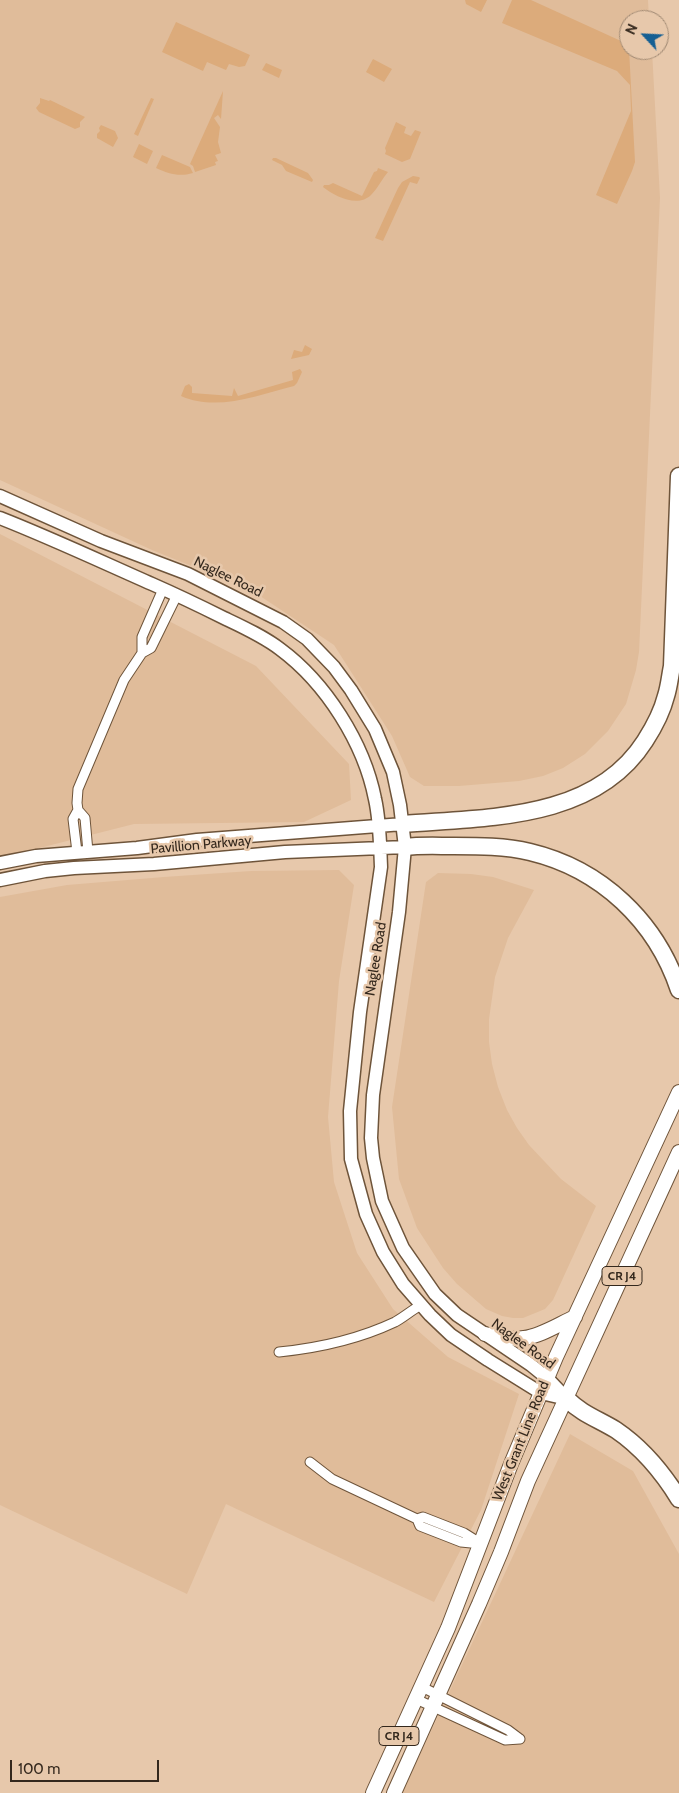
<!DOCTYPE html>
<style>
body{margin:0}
#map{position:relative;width:679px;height:1793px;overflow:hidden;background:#e7c8ab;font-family:Cabin,sans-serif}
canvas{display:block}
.north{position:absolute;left:619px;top:10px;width:50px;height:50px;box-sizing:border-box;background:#e7c8ab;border:1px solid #9f8872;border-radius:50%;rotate:295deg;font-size:14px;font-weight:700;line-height:20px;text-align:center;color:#34281d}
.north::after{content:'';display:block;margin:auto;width:18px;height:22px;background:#155f93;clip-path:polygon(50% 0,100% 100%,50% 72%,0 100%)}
.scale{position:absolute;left:10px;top:1760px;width:149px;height:22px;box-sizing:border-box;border:2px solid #34281d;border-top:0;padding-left:6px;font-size:15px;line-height:18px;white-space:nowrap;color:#34281d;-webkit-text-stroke:4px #e7c8ab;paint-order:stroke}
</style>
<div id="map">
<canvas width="679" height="1793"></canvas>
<div class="north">N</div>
<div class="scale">100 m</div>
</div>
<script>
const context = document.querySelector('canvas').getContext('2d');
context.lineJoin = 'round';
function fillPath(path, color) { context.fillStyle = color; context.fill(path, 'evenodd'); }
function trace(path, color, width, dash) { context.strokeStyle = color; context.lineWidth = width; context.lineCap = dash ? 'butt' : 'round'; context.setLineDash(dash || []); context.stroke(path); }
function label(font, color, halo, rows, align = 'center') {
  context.font = font + ' Cabin,sans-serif'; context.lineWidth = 5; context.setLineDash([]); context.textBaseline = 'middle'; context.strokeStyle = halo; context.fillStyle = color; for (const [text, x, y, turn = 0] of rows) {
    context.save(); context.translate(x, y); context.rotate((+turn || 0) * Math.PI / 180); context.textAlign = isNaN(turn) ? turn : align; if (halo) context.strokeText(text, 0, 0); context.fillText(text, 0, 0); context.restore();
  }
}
const built = new Path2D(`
 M 0,0 L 648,0 L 649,20 L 629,20 L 629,50 L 652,50 L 660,198 L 639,652 L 636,670 L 626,704 L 608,731 L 585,754 L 563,768 L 543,776 L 519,781 L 459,786 L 424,786 L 410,777 L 392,736 L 334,645 L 251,590 L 152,550 L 0,480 Z
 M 0,534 L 256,666 L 349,764 L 351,800 L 304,822 L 134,824 L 0,858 Z
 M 339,870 L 354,885 L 339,981 L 328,1117 L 334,1182 L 357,1253 L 393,1309 L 448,1357 L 519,1394 L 481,1510 L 434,1602 L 226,1504 L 187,1594 L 0,1505 L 0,897 L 67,885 L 164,877 L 251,871 Z
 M 438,873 L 471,874 L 493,877 L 534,890 L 508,938 L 495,977 L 489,1019 L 489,1042 L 492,1064 L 498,1087 L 507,1110 L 517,1128 L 529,1145 L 561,1179 L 596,1206 L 553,1300 L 545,1309 L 523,1318 L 513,1318 L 502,1316 L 486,1309 L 457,1284 L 443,1268 L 417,1228 L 399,1179 L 392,1107 L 426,882 Z
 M 570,1434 L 633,1471 L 679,1554 L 679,1793 L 402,1793 Z`);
const green = new Path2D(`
 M 465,0 L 487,0 L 481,12 L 466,4 Z
 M 512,0 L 531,0 L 621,41 L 629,49 L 635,162 L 632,171 L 617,204 L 596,195 L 631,111 L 630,85 L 617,71 L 502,23 Z
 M 176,22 L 250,55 L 245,66 L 239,67 L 229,64 L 226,70 L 207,62 L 203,71 L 162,52 Z
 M 373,59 L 392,69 L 384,82 L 366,72 Z
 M 266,63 L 282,70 L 279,78 L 262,70 Z
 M 223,91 L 221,119 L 218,115 L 214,118 L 220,127 L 218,142 L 221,153 L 215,155 L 218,161 L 215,162 L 216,165 L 195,172 L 193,166 L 190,164 Z
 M 40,98 L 49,101 L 50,100 L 85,117 L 80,122 L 80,127 L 75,129 L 39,112 L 36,108 L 40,103 Z
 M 151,98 L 154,99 L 138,136 L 134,134 Z
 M 396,122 L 406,127 L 404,133 L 411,136 L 415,130 L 421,132 L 410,159 L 402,162 L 385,154 L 386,151 L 385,148 Z
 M 101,125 L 115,131 L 118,138 L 113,147 L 97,138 L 97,134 L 100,131 L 99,128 Z
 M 139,144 L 153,151 L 147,164 L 133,157 Z
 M 162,155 L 190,167 L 193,173 C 179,177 169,174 156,168 Z
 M 273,158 L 276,158 L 308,173 L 313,180 L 312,182 L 286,171 L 282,165 L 272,160 Z
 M 378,168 L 388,172 C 382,179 378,188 371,195 C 358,208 334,196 323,187 L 324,185 L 329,185 L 333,183 L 362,196 L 374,172 L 377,171 Z
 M 413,176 L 419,177 L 420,178 L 417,184 L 410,182 L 383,241 L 375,238 L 398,188 L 402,182 Z
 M 305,345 L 312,349 L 309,355 L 291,359 L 294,350 L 302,352 Z
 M 300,369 L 302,372 L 297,383 L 294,386 C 258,395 217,412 181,396 L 185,386 L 189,384 L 192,387 L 192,393 L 232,396 L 234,388 L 238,396 L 293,380 L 292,372 Z`);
const street = new Path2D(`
 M 142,653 L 142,637 L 163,589
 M 77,852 L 73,819 L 78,810
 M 88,852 L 85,818 L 78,810 L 77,803 L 78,789 L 124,680 L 142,653 L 151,648 L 177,595
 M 279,1352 C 319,1348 359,1339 395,1322 C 404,1317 412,1310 421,1305
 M 310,1462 L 332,1479 L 417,1519 L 420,1526 L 461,1542 L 481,1544
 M 417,1519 L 423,1517 L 464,1533 L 480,1543
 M 422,1687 L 508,1730 L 520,1739
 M 416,1699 L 505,1740 L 520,1739`);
const secondary = new Path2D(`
 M 0,496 L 101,541 L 188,574 L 283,622 L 307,639 L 334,667 L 351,690 L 375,729 L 393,772 L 400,805 L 405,847 L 399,912 L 373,1095 L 371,1138 L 373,1158 L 382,1201 L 403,1248 L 435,1294 L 457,1315 L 531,1365 L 547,1378 L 567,1399
 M 0,518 C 51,538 102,562 152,584 C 177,595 200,606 224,618 C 243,627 263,636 280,649 C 326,683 364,743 375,799 C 380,821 380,845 381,867 L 360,1012 L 350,1111 L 351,1159 L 366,1214 L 383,1252 L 403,1284 L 430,1315 L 451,1335 L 488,1360 L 541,1393 L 567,1399
 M 0,863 L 36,856 L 137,848 L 197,840 L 403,824
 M 0,880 L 45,871 L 74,868 L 154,864 L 285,852 L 405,847`);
const primary = new Path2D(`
 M 485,1334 C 498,1337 511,1340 524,1338 C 541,1336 559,1324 575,1317
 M 373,1793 L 448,1628 L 511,1464 L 556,1357 L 679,1092
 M 394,1793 L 479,1604 L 501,1552 L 528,1481 L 679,1152`);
const highway = new Path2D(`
 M 403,824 C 487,817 594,821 645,741 C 654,727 662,712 666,696 C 669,687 670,676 672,666 L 679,476
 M 405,847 C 421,845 438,846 454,846 C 479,846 505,846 530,852 C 601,869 656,921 679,990
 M 567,1399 C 582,1414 598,1419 616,1430 C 641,1447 663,1473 679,1499`);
const shields = [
 [622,1276,40],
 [399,1736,40]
];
const shieldNames = [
 ["CR J4",622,1276],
 ["CR J4",399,1736]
];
const streetNames = [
 ["Naglee Road",228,577,26],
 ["Pavillion Parkway",201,845,-5],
 ["Naglee Road",376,959,-81],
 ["Naglee Road",523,1344,36],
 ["West Grant Line Road",521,1441,-68]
];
fillPath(built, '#e0bc9a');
fillPath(green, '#dcab7b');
trace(street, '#6e543a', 11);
trace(secondary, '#6e543a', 15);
trace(primary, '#6e543a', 16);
trace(highway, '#6e543a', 19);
trace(street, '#fff', 9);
trace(secondary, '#fff', 12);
trace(primary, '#fff', 14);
trace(highway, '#fff', 16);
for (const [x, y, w] of shields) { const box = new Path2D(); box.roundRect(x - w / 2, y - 9.5, w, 19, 4); context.fillStyle = '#e7c8ab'; context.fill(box); trace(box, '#34281d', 1); }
label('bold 12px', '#34281d', null, shieldNames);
label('14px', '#34281d', '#e7c8ab', streetNames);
</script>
